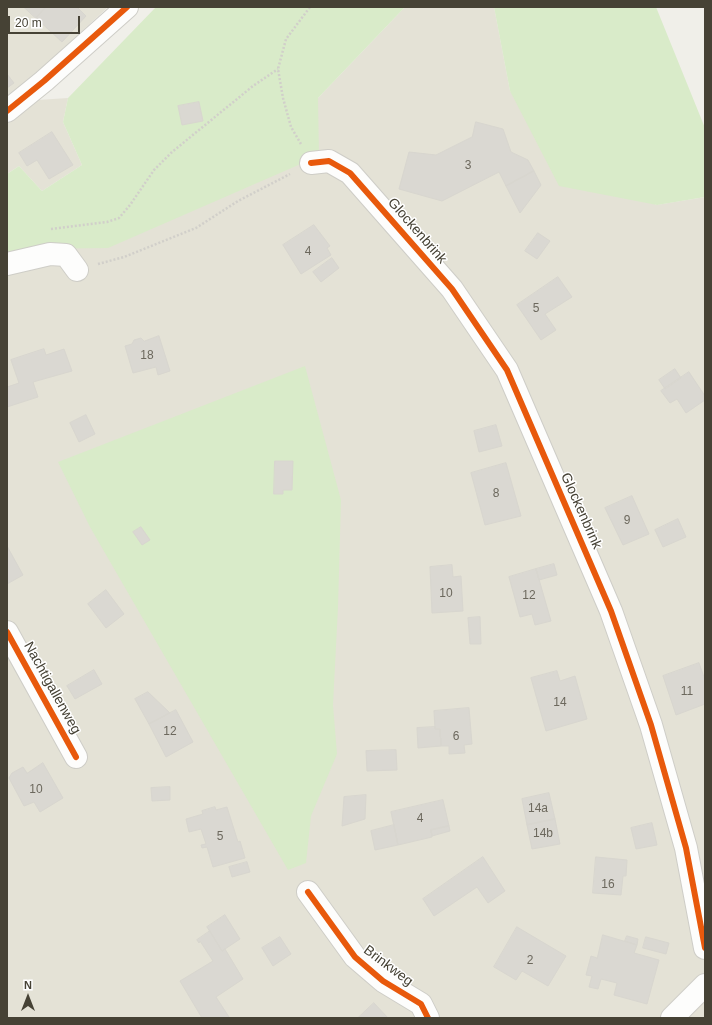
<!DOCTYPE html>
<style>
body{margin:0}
#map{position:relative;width:712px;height:1025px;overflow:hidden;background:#f0efe9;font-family:Helvetica,sans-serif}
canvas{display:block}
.frame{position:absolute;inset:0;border:8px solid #464235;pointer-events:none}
.north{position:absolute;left:8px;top:977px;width:40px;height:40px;-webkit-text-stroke:3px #fff;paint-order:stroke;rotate:0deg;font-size:11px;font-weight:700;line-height:16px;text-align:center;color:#464235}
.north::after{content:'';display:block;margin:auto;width:14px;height:18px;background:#464235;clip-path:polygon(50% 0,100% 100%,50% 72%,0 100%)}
.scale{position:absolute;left:8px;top:16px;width:72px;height:18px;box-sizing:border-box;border:2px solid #464235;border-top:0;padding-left:5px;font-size:12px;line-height:14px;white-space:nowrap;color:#464235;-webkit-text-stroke:3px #fff;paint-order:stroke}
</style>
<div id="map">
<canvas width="712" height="1025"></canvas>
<div class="frame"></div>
<div class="north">N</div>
<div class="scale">20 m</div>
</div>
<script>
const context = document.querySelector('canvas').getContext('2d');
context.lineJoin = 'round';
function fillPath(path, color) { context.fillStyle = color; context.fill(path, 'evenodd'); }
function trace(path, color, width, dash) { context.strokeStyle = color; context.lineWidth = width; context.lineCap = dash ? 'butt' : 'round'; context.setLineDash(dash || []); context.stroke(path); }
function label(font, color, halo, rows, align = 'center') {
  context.font = font + ' Helvetica,sans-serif'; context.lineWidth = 3; context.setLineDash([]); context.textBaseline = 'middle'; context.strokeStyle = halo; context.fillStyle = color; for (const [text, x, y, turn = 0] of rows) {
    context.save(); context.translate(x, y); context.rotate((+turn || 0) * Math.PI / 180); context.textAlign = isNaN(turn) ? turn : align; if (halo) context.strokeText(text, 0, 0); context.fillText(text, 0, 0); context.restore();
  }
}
const residential = new Path2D(`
 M 7,7 L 108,7 L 37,73 L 7,96 Z
 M 405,7 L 494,7 L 510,91 L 656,205 L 705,197 L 705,1018 L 7,1018 L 7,258 L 318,156 L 318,98 Z
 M 68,98 L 63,122 L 82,165 L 42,191 L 19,166 L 7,174 L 7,123 L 38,100 Z`);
const green = new Path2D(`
 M 156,7 L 405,7 L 318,98 L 319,156 L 108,248 L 30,249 L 7,258 L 7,174 L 19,166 L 42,191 L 82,165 L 63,122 L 68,98 Z
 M 494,7 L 656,7 L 705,128 L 705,197 L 657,205 L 559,186 L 510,91 Z
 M 305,366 L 341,500 L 338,607 L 333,705 L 337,754 L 311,816 L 306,863 L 288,870 L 90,527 L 58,462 Z`);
const building = new Path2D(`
 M 24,7 L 46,7 L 36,18 Z
 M 46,7 L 77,7 L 86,16 L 62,42 L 36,18 Z
 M 7,74 L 14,83 L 7,88 Z
 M 199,102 L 203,121 L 182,125 L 178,106 Z
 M 476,122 L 503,129 L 511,152 L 528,160 L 534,171 L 506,186 L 499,172 L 442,201 L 399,189 L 409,152 L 436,155 L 472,137 Z
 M 52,132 L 73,165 L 49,179 L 37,160 L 27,166 L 19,153 Z
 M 534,171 L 541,185 L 520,213 L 506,186 Z
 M 314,225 L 330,246 L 327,248 L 331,255 L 301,274 L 283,245 Z
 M 538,233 L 550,241 L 537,259 L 525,251 Z
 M 332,258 L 339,268 L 321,282 L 313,272 Z
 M 558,277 L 572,297 L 545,314 L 556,330 L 541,340 L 517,305 Z
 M 159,336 L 170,371 L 158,375 L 156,367 L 133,373 L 125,346 L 132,344 L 134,340 L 141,338 L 144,341 Z
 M 44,349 L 46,355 L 64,349 L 72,371 L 33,382 L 38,397 L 7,407 L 7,387 L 19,383 L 11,360 Z
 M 675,369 L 681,378 L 665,389 L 659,380 Z
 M 689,372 L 705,396 L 705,400 L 686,413 L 677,399 L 670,403 L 661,391 Z
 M 86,415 L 95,434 L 79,442 L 70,423 Z
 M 496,425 L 502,446 L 479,452 L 474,431 Z
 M 275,461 L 293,461 L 292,490 L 283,490 L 283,494 L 274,494 Z
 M 506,463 L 521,516 L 485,525 L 471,473 Z
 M 632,496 L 649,534 L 623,545 L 605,508 Z
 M 678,519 L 686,537 L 663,547 L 655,530 Z
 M 141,527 L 150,540 L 142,545 L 133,532 Z
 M 7,546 L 23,575 L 7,584 Z
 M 554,564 L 557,575 L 539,580 L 536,569 Z
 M 452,565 L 453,577 L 461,576 L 463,611 L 432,613 L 430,567 Z
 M 536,569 L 551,621 L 535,625 L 532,614 L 520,617 L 509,577 Z
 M 106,590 L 124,614 L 106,628 L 88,604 Z
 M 480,617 L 481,644 L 470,644 L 468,618 Z
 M 699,663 L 705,680 L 705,704 L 676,715 L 663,676 Z
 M 94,670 L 102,684 L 75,699 L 67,686 Z
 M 557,671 L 560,681 L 575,676 L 587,719 L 546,731 L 531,678 Z
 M 148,692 L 170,713 L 149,724 L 135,699 Z
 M 469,708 L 472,744 L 464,745 L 465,753 L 449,754 L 449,746 L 441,746 L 440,729 L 435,729 L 434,711 Z
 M 176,710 L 193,742 L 166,757 L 149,724 Z
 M 435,727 L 435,729 L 440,729 L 441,746 L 418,748 L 417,728 Z
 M 396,750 L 397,770 L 367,771 L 366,751 Z
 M 43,763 L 63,798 L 40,812 L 34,802 L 24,806 L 9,778 L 12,773 L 23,767 L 27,773 Z
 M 170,787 L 170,800 L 152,801 L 151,788 Z
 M 549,793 L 555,819 L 527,825 L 522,799 Z
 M 366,795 L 365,819 L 342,826 L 344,797 Z
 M 443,800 L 449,826 L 431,830 L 432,837 L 398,845 L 391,812 Z
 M 215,807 L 216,810 L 227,807 L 238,842 L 240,841 L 245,858 L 213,867 L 207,847 L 202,848 L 201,845 L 206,844 L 201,829 L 189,832 L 186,819 L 203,814 L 202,811 Z
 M 555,819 L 560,844 L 532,849 L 527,825 Z
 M 652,823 L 657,845 L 636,849 L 631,828 Z
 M 394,825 L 398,845 L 375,850 L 371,831 Z
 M 449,826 L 450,831 L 432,836 L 431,830 Z
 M 483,857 L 505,891 L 488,903 L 477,887 L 434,916 L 423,899 Z
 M 596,857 L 627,860 L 626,876 L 623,876 L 621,895 L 593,893 Z
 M 247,862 L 250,872 L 232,877 L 229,867 Z
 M 225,915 L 240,939 L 222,951 L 207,927 Z
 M 517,927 L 566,956 L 548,986 L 522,971 L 516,980 L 494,967 Z
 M 210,931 L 222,951 L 225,949 L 243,979 L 216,997 L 229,1017 L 227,1018 L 202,1018 L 180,981 L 213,961 L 200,941 L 199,943 L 197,940 Z
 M 603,935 L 637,945 L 634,953 L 659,960 L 647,1004 L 614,995 L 617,983 L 601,979 L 598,989 L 589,987 L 592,976 L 586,975 L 591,956 L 597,958 Z
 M 627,936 L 638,939 L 637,945 L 625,941 Z
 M 280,937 L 291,954 L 273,966 L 262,948 Z
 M 646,937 L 669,943 L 666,954 L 643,948 Z
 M 374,1003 L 388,1018 L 358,1018 Z`);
const path = new Path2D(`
 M 301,144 L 291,127 L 283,98 L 278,69 L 286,39 L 310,7
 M 51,229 L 107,222 L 119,218 L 130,205 L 154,170 L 172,152 L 253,86 L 278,69
 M 98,264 L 124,257 L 196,228 L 238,201 L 290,174`);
const minor = new Path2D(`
 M 7,111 L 44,81 L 127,7
 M 311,163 L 329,161 L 350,173 L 452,289 L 507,370 L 611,611 L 651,725 L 686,848 L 705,948
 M 7,264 L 50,254 L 66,255 L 77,270
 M 7,632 L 76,757
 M 308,892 L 355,957 L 383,981 L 421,1004 L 428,1018
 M 672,1018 L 705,985`);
const cycleway = new Path2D(`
 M 7,111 L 44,81 L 127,7
 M 311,163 L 329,161 L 350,173 L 452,289 L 507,370 L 611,611 L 651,725 L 686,848 L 705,948
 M 7,632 L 76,757
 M 308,892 L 355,957 L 383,981 L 421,1004 L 428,1018`);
const numberNames = [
 ["3",468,166],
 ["4",308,252],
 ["5",536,309],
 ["18",147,356],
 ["8",496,494],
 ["9",627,521],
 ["10",446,594],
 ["12",529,596],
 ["11",687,692],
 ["14",560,703],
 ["12",170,732],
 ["6",456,737],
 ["10",36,790],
 ["14a",538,809],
 ["4",420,819],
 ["14b",543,834],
 ["5",220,837],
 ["16",608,885],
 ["2",530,961]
];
const streetNames = [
 ["Glockenbrink",417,231,49],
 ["Glockenbrink",581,511,66],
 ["Nachtigallenweg",52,688,61],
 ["Brinkweg",388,966,37]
];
fillPath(residential, '#e4e2d6');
fillPath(green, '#d9ebc9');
fillPath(building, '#dad8d2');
trace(building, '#d8d6cf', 1);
trace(minor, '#cecdc7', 24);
trace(path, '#d1cfca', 2.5, [2, 2]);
trace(minor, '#fdfdfc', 22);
trace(cycleway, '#e8590c', 6);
label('12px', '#6c685d', null, numberNames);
label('14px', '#464235', '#fff', streetNames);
</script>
